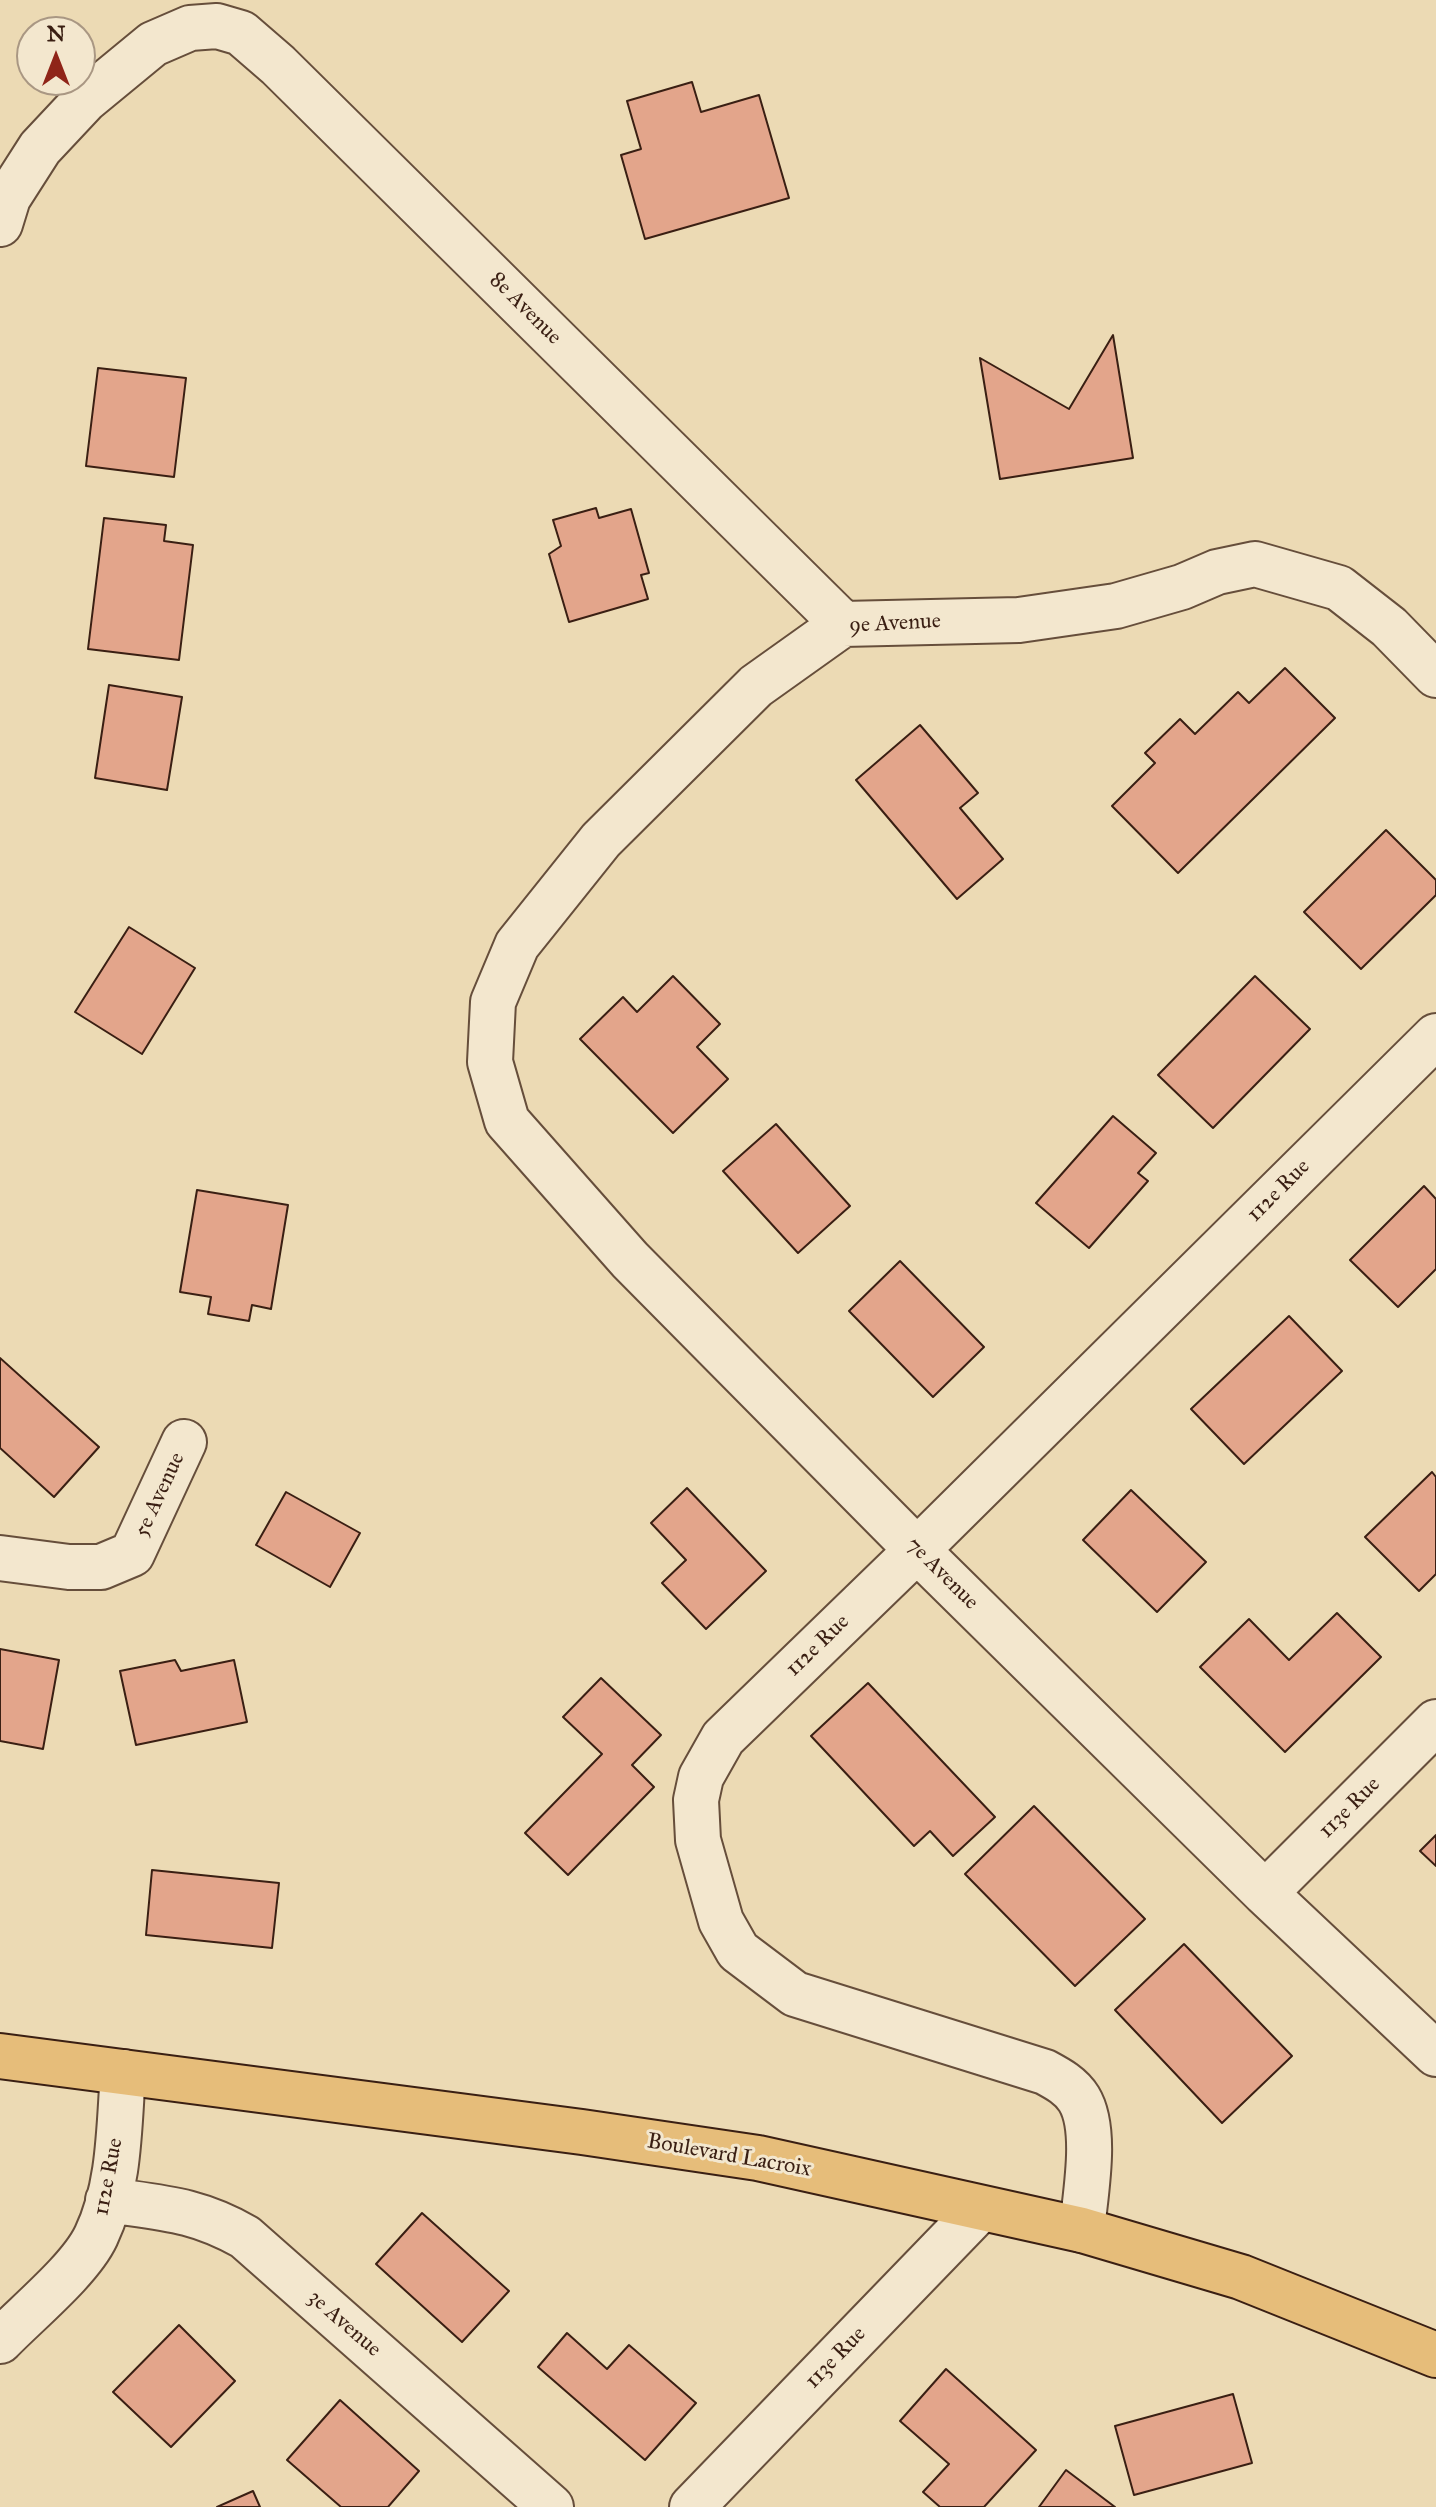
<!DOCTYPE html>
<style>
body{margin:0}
#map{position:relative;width:1436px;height:2507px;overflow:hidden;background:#ecdab4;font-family:"IM FELL Great Primer",serif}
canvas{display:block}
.north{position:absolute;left:16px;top:16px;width:80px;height:80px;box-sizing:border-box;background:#f3e7ce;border:2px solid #a99783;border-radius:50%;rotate:0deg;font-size:22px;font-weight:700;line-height:32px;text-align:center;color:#3a1f13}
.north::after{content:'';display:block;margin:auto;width:28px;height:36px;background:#8f2418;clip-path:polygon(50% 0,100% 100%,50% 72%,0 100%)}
</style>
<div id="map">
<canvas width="1436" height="2507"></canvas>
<div class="north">N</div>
</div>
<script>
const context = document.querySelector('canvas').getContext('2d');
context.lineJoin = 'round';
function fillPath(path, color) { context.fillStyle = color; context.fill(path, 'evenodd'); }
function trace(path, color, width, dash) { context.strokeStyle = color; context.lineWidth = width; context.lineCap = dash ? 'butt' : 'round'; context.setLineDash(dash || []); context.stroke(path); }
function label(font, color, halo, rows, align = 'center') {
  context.font = font + ' "IM FELL Great Primer",serif'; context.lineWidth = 6; context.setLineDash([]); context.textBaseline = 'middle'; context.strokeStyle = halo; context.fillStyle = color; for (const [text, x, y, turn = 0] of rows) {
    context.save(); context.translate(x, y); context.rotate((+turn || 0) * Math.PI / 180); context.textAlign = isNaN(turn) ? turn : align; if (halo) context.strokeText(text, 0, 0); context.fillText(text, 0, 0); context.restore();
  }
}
const building = new Path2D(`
 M 692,82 L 701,112 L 759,95 L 789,198 L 645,239 L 621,155 L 641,149 L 627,101 Z
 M 1113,335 L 1133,458 L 1000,479 L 980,358 L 1069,409 Z
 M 98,368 L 186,378 L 174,477 L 86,466 Z
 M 596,508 L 599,518 L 631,509 L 649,573 L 641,575 L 648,599 L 569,622 L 549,554 L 561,546 L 553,520 Z
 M 104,518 L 166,525 L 164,541 L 193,545 L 179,660 L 88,649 Z
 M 1285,668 L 1335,718 L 1178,873 L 1112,806 L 1155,763 L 1145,753 L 1180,719 L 1195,734 L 1238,692 L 1249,703 Z
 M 109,685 L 182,697 L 167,790 L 95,778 Z
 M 920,725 L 978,793 L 960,808 L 1003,859 L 957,899 L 856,780 Z
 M 1386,830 L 1436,880 L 1436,895 L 1361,969 L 1304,912 Z
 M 129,927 L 195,968 L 142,1054 L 75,1012 Z
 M 673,976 L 720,1024 L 697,1047 L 728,1079 L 673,1133 L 580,1039 L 623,997 L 637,1012 Z
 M 1255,976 L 1310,1029 L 1213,1128 L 1158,1075 Z
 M 1113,1116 L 1156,1153 L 1138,1173 L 1148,1181 L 1089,1248 L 1036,1203 Z
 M 776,1124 L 850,1206 L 798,1253 L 723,1171 Z
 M 1424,1186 L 1436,1199 L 1436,1269 L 1398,1307 L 1350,1260 Z
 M 197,1190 L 288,1205 L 271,1309 L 252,1305 L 249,1321 L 208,1314 L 211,1297 L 180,1292 Z
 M 900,1261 L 984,1347 L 933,1397 L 849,1311 Z
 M 1289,1316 L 1342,1371 L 1244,1464 L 1191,1409 Z
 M 0,1358 L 99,1447 L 54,1497 L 0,1448 Z
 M 1432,1472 L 1436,1477 L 1436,1574 L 1419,1591 L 1365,1537 Z
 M 687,1488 L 766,1571 L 706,1629 L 662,1583 L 686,1560 L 651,1523 Z
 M 1131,1490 L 1206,1562 L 1157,1612 L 1083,1540 Z
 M 286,1492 L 360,1533 L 330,1587 L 256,1545 Z
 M 1337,1613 L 1381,1657 L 1285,1752 L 1200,1667 L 1249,1619 L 1289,1660 Z
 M 0,1649 L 59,1660 L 43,1749 L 0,1741 Z
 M 175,1660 L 181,1671 L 234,1660 L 247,1722 L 136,1745 L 120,1671 Z
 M 601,1678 L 661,1735 L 632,1765 L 654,1787 L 568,1875 L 525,1833 L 602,1754 L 563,1717 Z
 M 868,1683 L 995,1817 L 953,1856 L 930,1831 L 914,1846 L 811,1736 Z
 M 1034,1806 L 1145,1919 L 1075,1986 L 965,1874 Z
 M 1436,1835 L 1436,1866 L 1420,1851 Z
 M 152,1870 L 279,1883 L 272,1948 L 146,1935 Z
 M 1184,1944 L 1292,2056 L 1222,2123 L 1115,2010 Z
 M 422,2213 L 509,2291 L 462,2342 L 376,2264 Z
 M 179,2325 L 235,2381 L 171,2447 L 113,2392 Z
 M 567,2333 L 607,2369 L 629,2345 L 696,2403 L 645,2460 L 538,2367 Z
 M 946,2369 L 1036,2450 L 984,2507 L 940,2507 L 923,2492 L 949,2464 L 900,2421 Z
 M 1233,2394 L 1252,2463 L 1134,2495 L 1115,2426 Z
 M 340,2400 L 419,2471 L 388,2507 L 341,2507 L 287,2460 Z
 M 1066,2470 L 1115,2507 L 1039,2507 Z
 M 253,2491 L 260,2507 L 217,2507 Z`);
const minor = new Path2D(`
 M 0,224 L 8,198 L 40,148 L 85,100 L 153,44 L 190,28 L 217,26 L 241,33 L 278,65 L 843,624
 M 1436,675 L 1389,627 L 1339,588 L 1255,564 L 1217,572 L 1182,587 L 1116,606 L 1019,620 L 843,624 L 756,686 L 601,840 L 517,945 L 493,1002 L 490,1062 L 507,1121 L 630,1260 L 917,1550 L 1265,1893 L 1436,2054
 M 0,1558 L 69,1567 L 101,1567 L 132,1554 L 184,1442
 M 1265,1893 L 1436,1722
 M 108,2200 C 162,2208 196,2209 245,2237 L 551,2507
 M 1082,2230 C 1085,2195 1098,2130 1079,2099 C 1071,2086 1058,2079 1045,2072 L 795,1994 L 738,1951 L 721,1921 L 698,1840 L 696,1800 L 701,1777 L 723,1738 L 917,1550 L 1436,1036
 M 0,2341 C 27,2313 80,2270 96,2236 C 120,2186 119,2126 123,2072
 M 692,2507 L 980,2209`);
const primary = new Path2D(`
 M 0,2056 L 582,2132 L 758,2158 L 1082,2230 L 1241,2277 L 1436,2355`);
const streetNames = [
 ["8e Avenue",525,309,45],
 ["9e Avenue",895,624,-3],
 ["112e Rue",1279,1191,-45],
 ["5e Avenue",160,1495,-65],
 ["7e Avenue",942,1574,45],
 ["112e Rue",818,1646,-44],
 ["113e Rue",1350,1808,-45],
 ["Boulevard Lacroix",729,2156,10],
 ["112e Rue",109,2177,-79],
 ["3e Avenue",344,2324,41],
 ["113e Rue",836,2358,-46]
];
fillPath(building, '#e3a58b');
trace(building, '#3a1f13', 2);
trace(minor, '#664e3b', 48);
trace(primary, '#3a1f13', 48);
trace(minor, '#f3e7ce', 44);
trace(primary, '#e6bd7a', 44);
label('22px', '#3a1f13', '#f3e7ce', streetNames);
</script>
